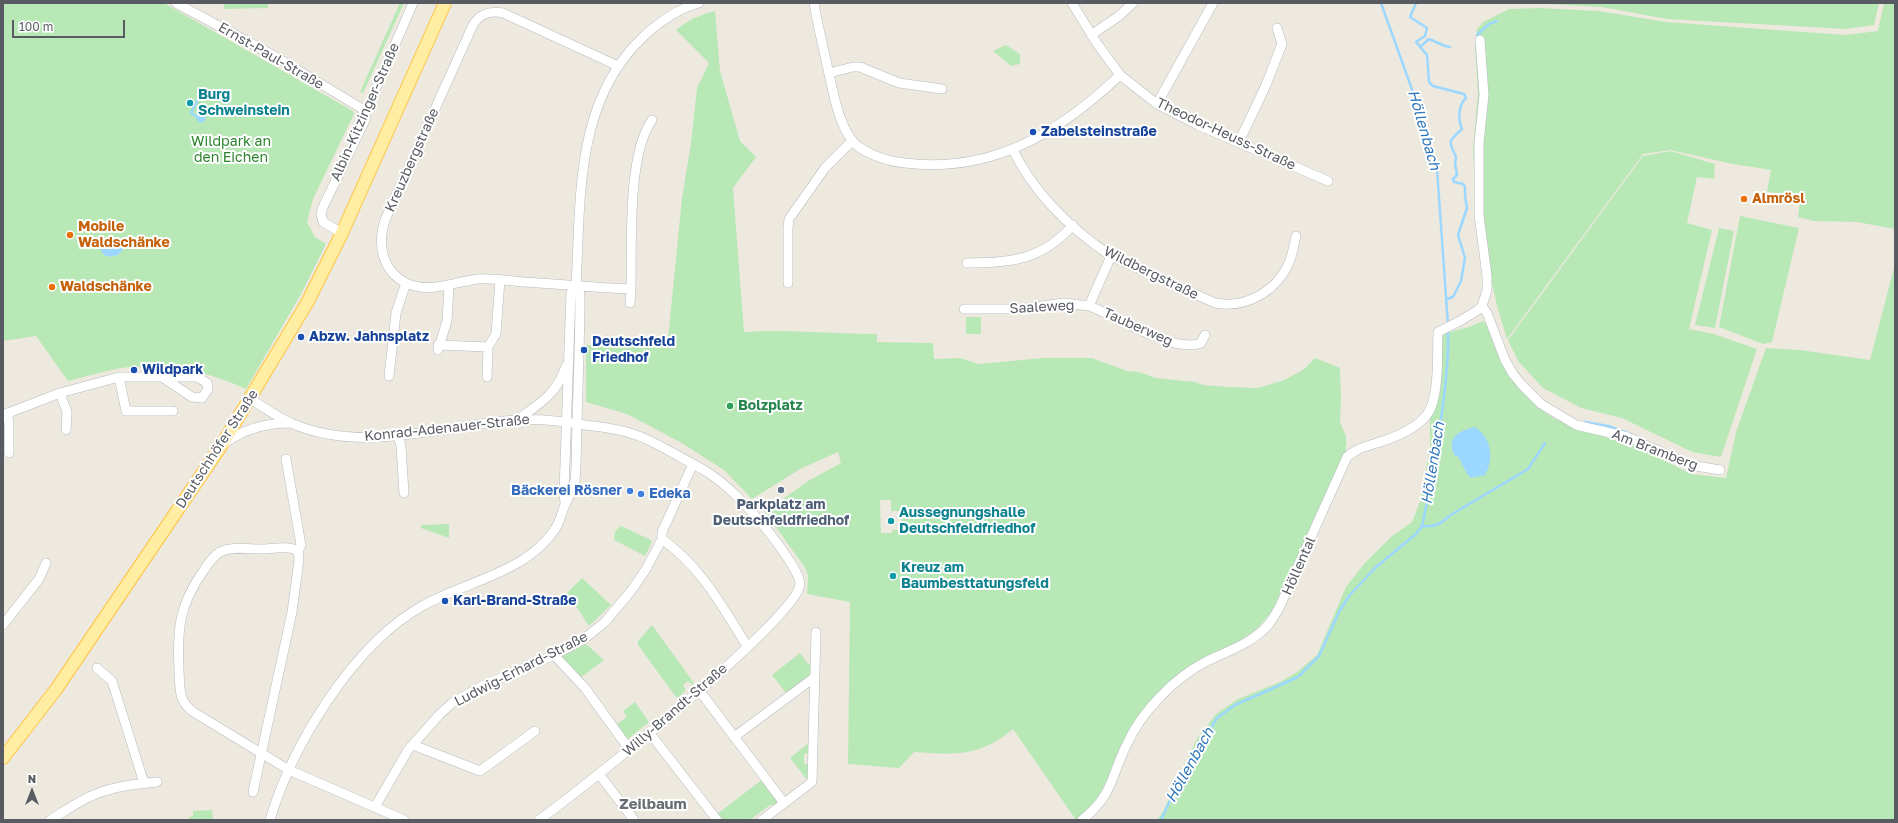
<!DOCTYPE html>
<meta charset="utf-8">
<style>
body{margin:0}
#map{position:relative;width:1898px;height:823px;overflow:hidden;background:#ede9de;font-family:"Golos Text",sans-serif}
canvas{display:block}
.frame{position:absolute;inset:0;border:4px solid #585c62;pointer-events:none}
.north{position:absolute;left:12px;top:771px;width:40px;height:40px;-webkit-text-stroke:3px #fff;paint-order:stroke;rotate:0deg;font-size:11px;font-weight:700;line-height:16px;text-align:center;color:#585c62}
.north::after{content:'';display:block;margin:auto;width:14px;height:18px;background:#585c62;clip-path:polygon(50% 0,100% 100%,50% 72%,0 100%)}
.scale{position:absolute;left:12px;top:20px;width:113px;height:18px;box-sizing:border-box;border:2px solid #585c62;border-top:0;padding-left:5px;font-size:12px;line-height:14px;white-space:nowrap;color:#585c62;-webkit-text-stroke:3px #fff;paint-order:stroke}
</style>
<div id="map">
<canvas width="1898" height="823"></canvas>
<div class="frame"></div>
<div class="north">N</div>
<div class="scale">100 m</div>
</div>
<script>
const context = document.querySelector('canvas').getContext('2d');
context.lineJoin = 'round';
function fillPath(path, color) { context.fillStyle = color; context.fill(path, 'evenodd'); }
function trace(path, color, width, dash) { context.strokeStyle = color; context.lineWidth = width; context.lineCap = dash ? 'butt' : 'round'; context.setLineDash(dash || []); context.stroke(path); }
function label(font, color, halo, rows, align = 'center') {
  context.font = font + ' "Golos Text",sans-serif'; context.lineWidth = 4; context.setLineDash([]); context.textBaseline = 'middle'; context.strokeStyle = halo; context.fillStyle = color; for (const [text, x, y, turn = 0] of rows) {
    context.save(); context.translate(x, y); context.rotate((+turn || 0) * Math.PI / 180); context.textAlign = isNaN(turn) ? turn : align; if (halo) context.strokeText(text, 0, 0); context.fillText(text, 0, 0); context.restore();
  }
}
const green = new Path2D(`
 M 3,3 L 164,3 L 353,111 L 354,114 L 313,199 L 307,222 L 315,237 L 326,244 L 301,294 L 246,389 C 210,372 173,365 133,367 C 115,367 86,377 68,381 L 36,336 L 3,341 Z
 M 224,3 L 268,3 L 268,8 L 224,9 Z
 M 400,3 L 404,3 L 363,93 L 360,92 Z
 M 1531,3 L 1879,3 L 1874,25 L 1846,29 L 1667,19 L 1602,7 Z
 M 1884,3 L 1895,3 L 1895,229 L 1857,222 L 1814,221 L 1798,217 L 1801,195 L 1767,192 L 1771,170 L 1733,164 L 1670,150 L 1643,154 L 1507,339 L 1497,306 L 1476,210 L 1473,148 L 1478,93 L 1475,46 L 1477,29 L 1483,22 L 1509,9 L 1540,8 L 1599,11 L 1666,22 L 1845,35 L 1878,31 Z
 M 715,11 L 720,71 L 740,141 L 756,157 L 733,188 L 744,332 C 788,329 832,334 877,334 L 877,342 L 933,343 L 934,359 L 960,358 L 979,364 L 1043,358 L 1092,358 L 1127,371 L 1139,372 L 1156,378 L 1195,382 L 1203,385 L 1228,387 L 1258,388 L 1284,380 L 1303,370 L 1315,358 L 1340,368 L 1341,399 L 1340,422 L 1346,436 L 1346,455 L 1281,597 L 1269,615 L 1256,630 L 1239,641 L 1187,668 L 1165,685 L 1136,721 L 1106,787 L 1094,804 L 1076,820 L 1013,729 C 980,757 955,755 914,752 L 899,768 L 848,764 L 850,602 L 807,594 L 808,576 L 806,569 L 765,512 L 808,481 L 841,463 L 838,452 L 800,469 L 752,499 L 724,470 L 680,442 L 627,414 L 586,402 L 586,345 L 647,345 L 668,339 L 682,198 L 691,143 L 697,88 L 709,63 L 676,30 C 688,20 699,15 715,11 ZM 880,500 L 891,500 L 891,511 L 901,511 L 902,530 L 892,530 L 892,533 L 881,533 Z
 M 1006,45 L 1020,54 L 1020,64 L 1011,66 L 993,51 Z
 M 1670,151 L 1715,164 L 1714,179 L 1697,177 L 1687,223 L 1712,230 L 1689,329 L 1714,334 L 1757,349 L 1721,457 L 1692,452 L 1622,418 L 1581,408 L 1543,388 L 1518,361 L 1508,340 L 1643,156 Z
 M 1740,216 L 1799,228 L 1772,342 L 1763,344 L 1719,327 Z
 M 1719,228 L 1734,231 L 1715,328 L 1695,325 Z
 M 1895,264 L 1895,820 L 1157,820 L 1164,810 L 1176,781 L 1198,737 L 1216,714 L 1238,699 L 1280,682 L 1297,672 L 1317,655 L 1346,587 L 1364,564 L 1391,537 L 1412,522 L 1420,502 L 1430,447 L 1430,416 L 1442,334 L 1469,327 L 1483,321 L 1489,327 L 1517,383 L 1533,403 L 1553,418 L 1596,434 L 1638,447 L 1691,474 L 1726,478 L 1736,432 L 1766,348 L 1800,350 L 1870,360 ZM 1457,456 L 1485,475 L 1465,471 L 1465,467 Z
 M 966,317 L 981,317 L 981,334 L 966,334 Z
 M 449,524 L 449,538 L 421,528 L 421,525 Z
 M 621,526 L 651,540 L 652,542 L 645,556 L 614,540 L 615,531 Z
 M 582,578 L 611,605 L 589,626 L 567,593 Z
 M 652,625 L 694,683 L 692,685 L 688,681 L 683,685 L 686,690 L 679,697 L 676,697 L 638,645 L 638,641 Z
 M 586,644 L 604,660 L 580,678 L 562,658 L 563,656 Z
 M 800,653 L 808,664 L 812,664 L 812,673 L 786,693 L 772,675 Z
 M 635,702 L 649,722 L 628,739 L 625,739 L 616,725 L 627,717 L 623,711 Z
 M 810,742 L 810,753 L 804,754 L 804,764 L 810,765 L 808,781 L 790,758 Z
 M 763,779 L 778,799 L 777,804 L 770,805 L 750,820 L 721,820 L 717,814 Z
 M 212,810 L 213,820 L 189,820 L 189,817 L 193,816 L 193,811 Z`);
const water = new Path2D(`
 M196.5 118a4.5 4.5 0 1 1 9 0a4.5 4.5 0 1 1-9 0Z
 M 124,243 C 123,255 115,259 104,255 L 99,248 L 99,245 L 115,247 Z
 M 1475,427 C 1491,438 1495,458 1485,475 L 1471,478 C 1465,474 1463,463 1457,456 L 1455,456 C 1445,437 1460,430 1475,427 Z`);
const stream = new Path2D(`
 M 1381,3 L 1424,123 L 1437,169 L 1448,325
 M 1416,3 L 1410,17 L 1427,28 L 1425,36 L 1416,42 L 1427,55 L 1429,82 L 1433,86 L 1464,94 L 1466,98 C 1458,105 1458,120 1462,129 C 1448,142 1448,140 1456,157 L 1455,163 L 1457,175 L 1453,179 L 1454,182 L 1463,184 L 1465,187 L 1465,196 L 1467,208 L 1458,235 L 1465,258 L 1461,281 L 1453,297 L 1447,299
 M 1477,35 L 1489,24 L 1497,21
 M 1420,47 L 1429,39 L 1445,46 L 1450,47
 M 196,116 L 191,113 L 198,99 L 202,99
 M 1585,422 L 1608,426 L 1631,434
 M 1422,526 C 1434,527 1440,525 1449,516 L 1528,469 L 1545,443
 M 1161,820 L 1187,765 L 1217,718 L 1235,705 L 1298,677 L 1319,656 L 1339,612 L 1349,596 L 1375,568 L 1417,533 L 1422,526 C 1429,495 1434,464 1439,433 C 1444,398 1449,364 1448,330`);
const minor = new Path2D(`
 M 176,3 L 271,54 L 366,111
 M 814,3 C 818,27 824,50 829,74 C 834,96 838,120 851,139 C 860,153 890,162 905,163 C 992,174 1060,132 1120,75
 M 1072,3 L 1096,42 L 1120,75 L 1157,104 L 1198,125 L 1328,181
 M 1091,35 L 1119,16 L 1133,3
 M 618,66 L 503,13 C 489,10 478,15 472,27 L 385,220 C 377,244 382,271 406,283 C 430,294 454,282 478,279 C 493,278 509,281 524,282 C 560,284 595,288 631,289 C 632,246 627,155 652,120
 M 829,73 L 853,67 L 860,67 L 899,83 L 942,89
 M 1157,104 L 1213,3
 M 1239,142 L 1266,85 L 1282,44 L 1277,28
 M 1013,150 C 1034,193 1071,229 1111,256 L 1215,303 C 1246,309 1278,291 1290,260 C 1293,253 1294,244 1296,236
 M 342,233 L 323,222 L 321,214 L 322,209 L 365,120 L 366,111 L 413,3
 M 967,263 C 1011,263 1042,260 1073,225
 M 788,283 L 788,229 L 789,219 L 825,168 L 852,141
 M 630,303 L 631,289
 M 1089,306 C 1118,316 1172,354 1201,343 L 1205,335
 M 1482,306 L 1487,313 L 1505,360 L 1513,374 L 1522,385 L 1541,404 L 1576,425 L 1628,437 L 1690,465 L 1720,470
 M 964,309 L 1020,309 L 1064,303 L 1089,306 L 1111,256
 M 438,345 L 488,347
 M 438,350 L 447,321 L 449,286
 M 389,376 L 396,313 L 406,283
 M 119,377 L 126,411 L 173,411
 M 487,377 L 488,347 L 496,334 L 500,280
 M 60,393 L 67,412 L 66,430
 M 250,399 C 264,407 278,418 293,424 C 365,454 442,425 516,420 C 539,418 562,421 585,425 C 601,427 617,428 633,434 C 647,438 660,446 673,453 C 684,459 696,465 707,472 C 729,486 747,506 764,526 C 772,536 800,572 800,584 C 799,617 577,793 539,820
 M 7,413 L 9,423 L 9,453
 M 3,415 L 60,393 L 119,377 L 197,377 L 207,383 L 208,389 L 202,398 L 192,397 L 162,377
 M 517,420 C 540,403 557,394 566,366
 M 398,435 L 401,446 L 404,493
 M 225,443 C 244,429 267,423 290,423
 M 565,503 L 564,492 L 571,293 L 576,286 C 581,200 574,102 643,37 C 659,22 677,9 699,3
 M 662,539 C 702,568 722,606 747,646
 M 298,551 C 290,545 271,549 262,549 C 249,549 231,546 220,552 C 213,556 208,564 204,570 C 179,605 177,629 179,670 C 180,689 178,702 195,713 L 289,770 L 404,820
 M 3,625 L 39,579 L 46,563
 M 554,655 L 585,688 L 629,749
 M 97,668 L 112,681 L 144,783
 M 699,690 L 784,803
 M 649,732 L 717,820
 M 734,737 L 815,677
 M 413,745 L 480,771 L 535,731
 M 599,774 L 634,820
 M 253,792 L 292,612 L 299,560 L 298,551 L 301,545 L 286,459
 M 375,807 L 408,750 L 439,715 L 452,703 L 482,686 L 554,655 L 584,639 L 605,622 L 631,591 L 646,569 L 662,539 L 662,532 L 693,464
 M 50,820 C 65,811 80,800 96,794 C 116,786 136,784 157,782
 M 270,820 C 292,745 354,643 424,605 C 469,580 531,572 558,524 C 561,518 562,511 565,505 C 568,497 573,490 575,480 C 577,462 576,442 577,424 C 578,381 580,337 580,294 L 576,286
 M 762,820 L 812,782 L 816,632
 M 1082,820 C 1113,795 1110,779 1126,746 C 1134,728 1147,710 1161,696 C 1174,682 1190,670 1207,661 C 1228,651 1253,643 1269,624 C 1273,618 1277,612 1280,606 L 1347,457 C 1357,447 1373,445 1386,440 C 1400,435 1416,428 1426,416 C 1440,400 1437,353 1438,332 L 1460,321 L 1478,310 L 1482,306 L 1487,290 L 1487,276 L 1479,215 L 1479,143 L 1484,95 L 1480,40`);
const major = new Path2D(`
 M 3,758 L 57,688 L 221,446 L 307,303 L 342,233 L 445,3`);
const markers = [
 [190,103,4,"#0f9aa8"],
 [1033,132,4,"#1a4fb4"],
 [1744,199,4,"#e8710a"],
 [70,235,4,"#e8710a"],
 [52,287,4,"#e8710a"],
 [301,337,4,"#1a4fb4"],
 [584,350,4,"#1a4fb4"],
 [134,370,4,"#1a4fb4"],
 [730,406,4,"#2e9e5b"],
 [781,490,4,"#5c6f8a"],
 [630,491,4,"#3f7fe0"],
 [641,494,4,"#3f7fe0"],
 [891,521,4,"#0f9aa8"],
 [893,576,4,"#0f9aa8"],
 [445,601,4,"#1a4fb4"]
];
const streetNames = [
 ["Ernst-Paul-Straße",271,56,30],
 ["Albin-Kitzinger-Straße",365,112,-66],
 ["Theodor-Heuss-Straße",1226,134,25],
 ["Kreuzbergstraße",412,160,-66],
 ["Wildbergstraße",1151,273,26],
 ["Saaleweg",1042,307,-3],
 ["Tauberweg",1138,327,24],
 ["Konrad-Adenauer-Straße",447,428,-6],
 ["Deutschhöfer Straße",217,449,-57],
 ["Am Bramberg",1655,450,21],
 ["Höllental",1299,566,-66],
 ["Ludwig-Erhard-Straße",521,669,-27],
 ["Willy-Brandt-Straße",675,710,-41]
];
const cultureNames = [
 ["Burg",198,95],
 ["Schweinstein",198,111],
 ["Aussegnungshalle",899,513],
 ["Deutschfeldfriedhof",899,529],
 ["Kreuz am",901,568],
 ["Baumbesttatungsfeld",901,584]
];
const transitNames = [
 ["Zabelsteinstraße",1041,132],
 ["Abzw. Jahnsplatz",309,337],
 ["Deutschfeld",592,342],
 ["Friedhof",592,358],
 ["Wildpark",142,370],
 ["Karl-Brand-Straße",453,601]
];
const parkNames = [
 ["Wildpark an",231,142],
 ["den Eichen",231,158]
];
const foodNames = [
 ["Almrösl",1752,199],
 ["Mobile",78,227],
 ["Waldschänke",78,243],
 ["Waldschänke",60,287]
];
const leisureNames = [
 ["Bolzplatz",738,406]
];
const shopNames = [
 ["Bäckerei Rösner",622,491],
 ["Edeka",649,494,"left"]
];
const serviceNames = [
 ["Parkplatz am",781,505],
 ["Deutschfeldfriedhof",781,521]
];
const waterNames = [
 ["Höllenbach",1424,130,74],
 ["Höllenbach",1433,463,-81],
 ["Höllenbach",1190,765,-61]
];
const neighbourhoodNames = [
 ["Zeilbaum",653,804]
];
fillPath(green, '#b9e8b7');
fillPath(water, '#9cd7ff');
trace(stream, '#9cd7ff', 2.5);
trace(minor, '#b7bac0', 10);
trace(major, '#ffc445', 14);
trace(minor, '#fff', 9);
trace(major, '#ffeda1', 12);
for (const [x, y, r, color] of markers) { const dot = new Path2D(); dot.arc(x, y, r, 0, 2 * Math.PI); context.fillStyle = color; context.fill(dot); trace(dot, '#fff', 1.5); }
label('14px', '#585c62', '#fff', streetNames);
label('bold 14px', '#0d838f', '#fff', cultureNames, 'left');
label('bold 14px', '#164399', '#fff', transitNames, 'left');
label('14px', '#2c852d', '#fff', parkNames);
label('bold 14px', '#c56008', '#fff', foodNames, 'left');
label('bold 14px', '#27864d', '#fff', leisureNames, 'left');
label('bold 14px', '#366cbe', '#fff', shopNames, 'right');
label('bold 14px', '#4e5e75', '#fff', serviceNames);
label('italic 15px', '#3078bb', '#fff', waterNames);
label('bold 15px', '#686e74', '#fff', neighbourhoodNames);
</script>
